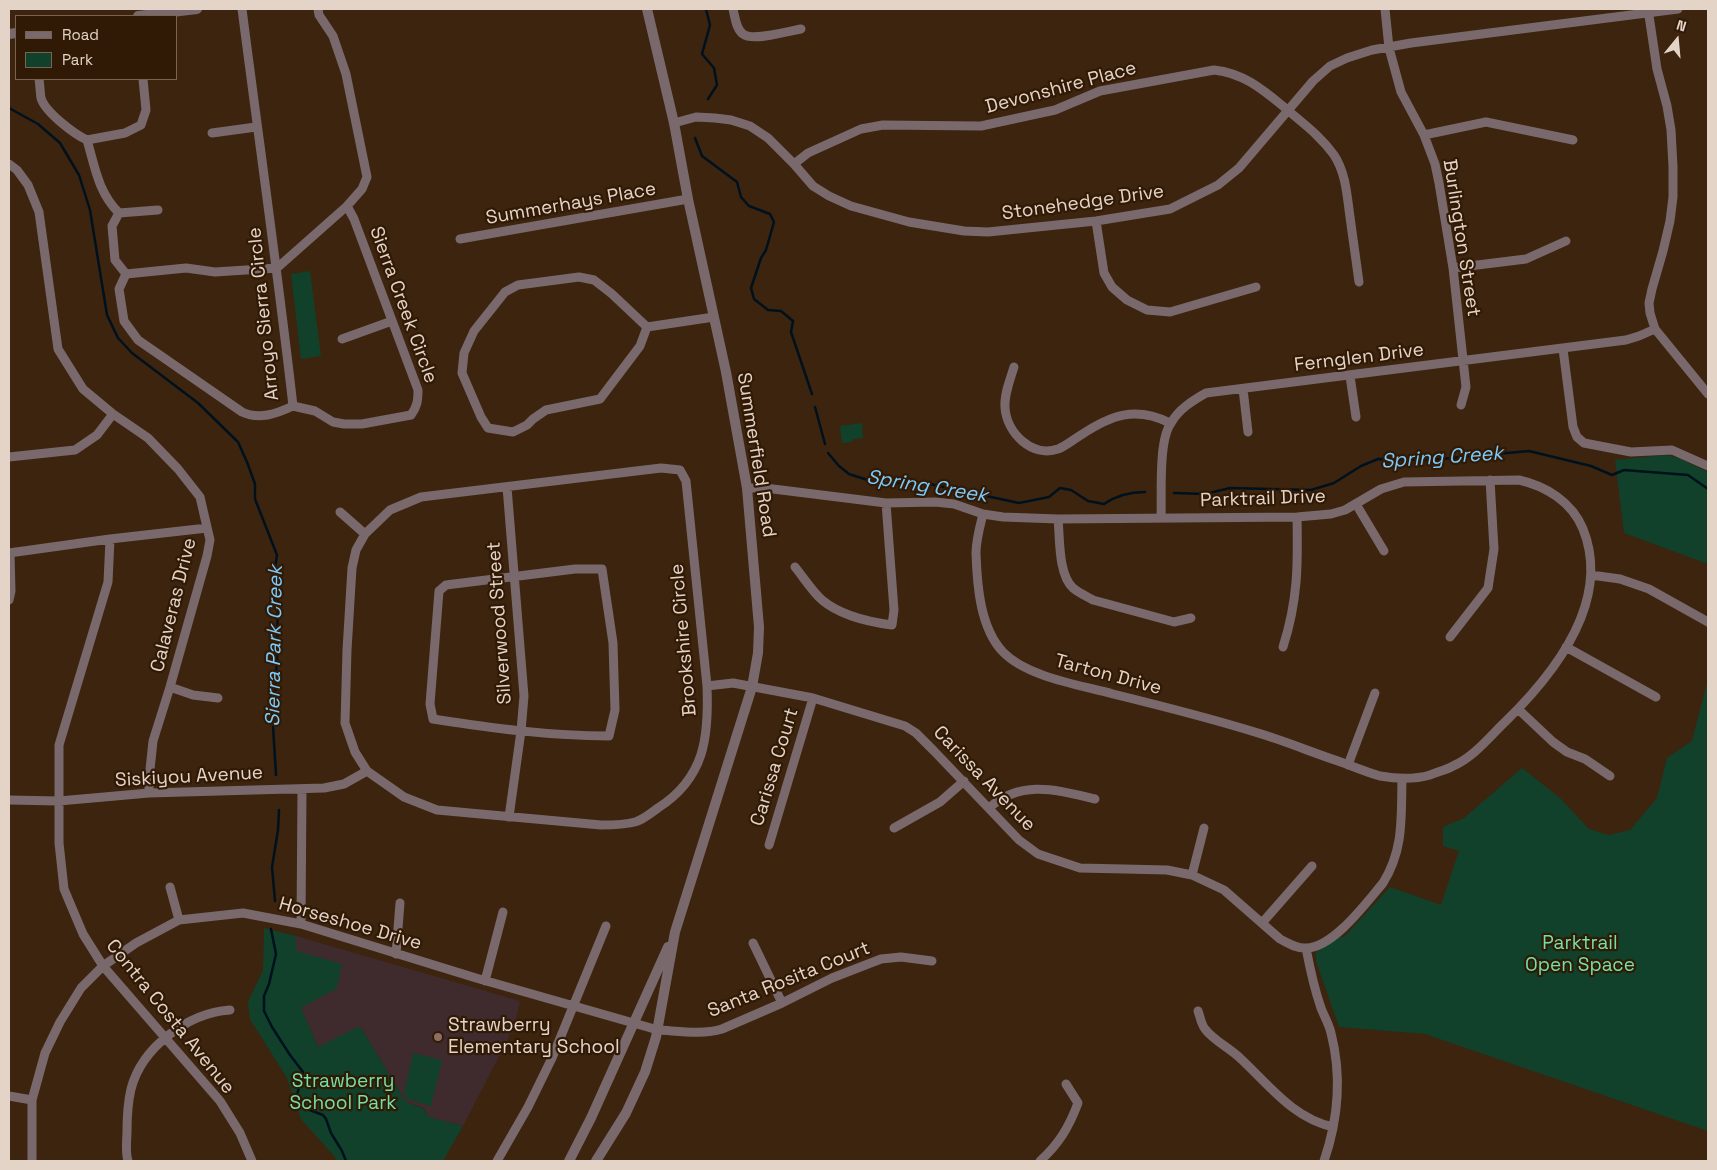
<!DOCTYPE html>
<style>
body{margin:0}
#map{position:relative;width:1717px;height:1170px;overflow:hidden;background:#3c240f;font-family:"Space Grotesk",sans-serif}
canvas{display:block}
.frame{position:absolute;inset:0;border:10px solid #e4d4c8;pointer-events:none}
.legend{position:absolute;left:15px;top:15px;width:162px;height:65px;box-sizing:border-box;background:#311a05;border:1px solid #796453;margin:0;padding:6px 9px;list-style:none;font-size:15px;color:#e4d4c8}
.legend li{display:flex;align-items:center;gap:10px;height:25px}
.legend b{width:25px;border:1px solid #796453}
.north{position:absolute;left:1652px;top:15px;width:50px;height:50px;-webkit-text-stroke:4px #311a05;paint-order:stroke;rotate:17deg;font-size:14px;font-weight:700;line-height:20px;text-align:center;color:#e4d4c8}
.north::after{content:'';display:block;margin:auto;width:18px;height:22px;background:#e4d4c8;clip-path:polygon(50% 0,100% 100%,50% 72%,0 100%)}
</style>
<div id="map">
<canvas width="1717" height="1170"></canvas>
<div class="frame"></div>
<ul class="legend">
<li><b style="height:6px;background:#7a696c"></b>Road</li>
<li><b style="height:14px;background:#11412a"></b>Park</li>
</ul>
<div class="north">N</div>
</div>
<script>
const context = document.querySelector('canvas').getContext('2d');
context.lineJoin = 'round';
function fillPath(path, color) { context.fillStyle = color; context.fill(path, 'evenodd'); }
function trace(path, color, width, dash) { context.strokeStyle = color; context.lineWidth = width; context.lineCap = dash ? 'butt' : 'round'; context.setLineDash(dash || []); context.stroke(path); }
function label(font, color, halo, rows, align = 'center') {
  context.font = font + ' "Space Grotesk",sans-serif'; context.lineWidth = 4.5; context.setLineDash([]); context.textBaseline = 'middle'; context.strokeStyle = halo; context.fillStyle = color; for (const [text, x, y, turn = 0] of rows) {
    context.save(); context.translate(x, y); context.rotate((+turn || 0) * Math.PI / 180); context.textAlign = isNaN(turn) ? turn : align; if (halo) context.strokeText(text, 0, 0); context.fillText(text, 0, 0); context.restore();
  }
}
const education = new Path2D(`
 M 296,936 L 520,1001 L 514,1027 L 463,1126 L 429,1117 L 424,1108 L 406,1102 L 360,1026 L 319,1048 L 294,994 Z`);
const green = new Path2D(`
 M 310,271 L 321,356 L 301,359 L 291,274 Z
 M 862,423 L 863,438 L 853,439 L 852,442 L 842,443 L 840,426 Z
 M 1665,455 L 1679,458 L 1708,472 L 1708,564 L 1624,533 L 1615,460 Z
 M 1707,683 L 1708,1131 L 1425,1034 L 1339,1027 L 1316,961 L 1316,952 L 1338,937 L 1344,937 L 1390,887 L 1441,905 L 1459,851 L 1443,846 L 1443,827 L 1464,818 L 1522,768 L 1560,798 L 1589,829 L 1609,835 L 1630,830 L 1657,798 L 1667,758 L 1692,741 Z
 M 264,928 L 296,936 L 296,951 L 342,964 L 337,988 L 301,1008 L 318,1047 L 360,1026 L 406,1102 L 424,1109 L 429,1117 L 463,1126 L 443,1161 L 336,1161 L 335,1157 L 301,1119 L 287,1078 L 250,1019 L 248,1002 L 263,970 Z
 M 413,1053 L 442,1060 L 431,1106 L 407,1099 L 404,1093 Z`);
const stream = new Path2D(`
 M 706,9 L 710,25 L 702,54 L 714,68 L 717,85 L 708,99
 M 9,108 L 38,124 L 60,143 L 79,175 L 90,210 L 107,315 L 118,338 L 132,353 L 198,403 L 238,442 L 247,462 L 255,484 L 255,499 L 277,555 L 275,568 L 278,591 L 277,659 L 273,726 L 276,775
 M 695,138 L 702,156 L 737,182 L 741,197 L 749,206 L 770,214 L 774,222 L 766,250 L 761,258 L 751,288 L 754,299 L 768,310 L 781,311 L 793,321 L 791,332 L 812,394
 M 815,407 L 825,444
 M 828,453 L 839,466 L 849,474 L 877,483 L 930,484 L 1019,503 L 1049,497 L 1060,488 L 1071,490 L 1088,501 L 1104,504 C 1117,495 1130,492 1145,492
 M 1174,493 L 1205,494 L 1230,488 L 1311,490 L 1334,483 L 1361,466 L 1378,459 L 1430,460 L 1529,451 L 1591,466 L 1612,475 L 1624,470 L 1688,475 L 1708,489
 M 275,901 L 272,867 L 278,830 L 279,810
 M 271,929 L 276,954 L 269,984 L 264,996 L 264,1011 L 272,1027 L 290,1055 L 303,1072 L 297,1095 L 307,1109 L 323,1115 L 326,1119 L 331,1133 L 342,1151 L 346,1161`);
const minor = new Path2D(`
 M 733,9 C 735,17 736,29 743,34 C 753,42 789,31 801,29
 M 1385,9 L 1389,48 L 1401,92 L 1424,135 L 1435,164 L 1439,183 L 1453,268 L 1466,387 L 1461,405
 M 1648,9 L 1657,69 L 1667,106 L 1671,130 L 1673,167 L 1673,197 L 1670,221 L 1663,251 L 1652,289 L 1649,303 L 1650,313 L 1655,329 L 1708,394
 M 39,79 C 40,85 40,92 41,98 C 45,112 74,134 87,140 C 95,167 98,192 119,213 L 112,226 L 115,260 L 126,274 L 119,289 L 124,321 L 138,340 L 242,412 C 259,420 276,414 293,406 C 278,274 259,141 242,9
 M 674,123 L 696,117 L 715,118 L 731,120 L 750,126 L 768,138 L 794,164 L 813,186 L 829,196 L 851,206 L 909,222 L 964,231 L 988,232 L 1096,221 L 1170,209 L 1218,185 L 1239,168 L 1313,81 L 1330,66 L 1347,58 L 1372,50 L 1411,43 L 1678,9
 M 212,133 L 256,127
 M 1424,135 L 1486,122 L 1573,140
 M 87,140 L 125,133 L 141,125 L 146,110 L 143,79
 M 9,164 L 17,170 L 28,185 L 39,212 L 58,349 L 83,389 L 113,414 L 148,438 L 178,469 L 200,497 L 210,540 L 207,556 L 170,687 L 153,741 L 149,779 L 149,793
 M 794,164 L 808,153 L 861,129 L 883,125 L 981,126 L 1055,110 L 1100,91 L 1214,70 C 1243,73 1262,89 1284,107 C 1301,122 1320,135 1334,155 C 1346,173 1347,196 1350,217 C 1353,239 1356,260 1359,282
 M 119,213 L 158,210
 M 1096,221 L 1104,273 L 1112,287 L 1127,300 L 1147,310 L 1170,312 L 1256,287
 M 460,239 L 688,199
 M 1453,268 L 1526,259 L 1566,241
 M 126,274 L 186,268 L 215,272 L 277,268 L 347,206 L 362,189 L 367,177 L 346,74 L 333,36 L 319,15 L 318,9
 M 579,277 L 594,280 L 612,294 L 647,327 L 640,346 L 600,399 L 546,410 L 533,419 L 527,425 L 513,432 L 488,428 L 481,417 L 462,373 L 464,353 L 474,331 L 505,292 L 518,285 Z
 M 647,327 L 714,317
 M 342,339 L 392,321
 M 1563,349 L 1573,427 L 1577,437 L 1584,443 L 1631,452 L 1672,450 L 1708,466
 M 1014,367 C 1010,380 1004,394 1005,408 C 1007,433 1032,458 1058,449 C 1066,446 1074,439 1081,435 C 1111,415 1135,406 1170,423
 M 1350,376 L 1356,417
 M 1243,389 L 1248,432
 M 293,406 L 315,411 L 333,422 L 344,424 L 362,424 L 411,415 C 417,407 418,401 418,390 L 354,219 L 347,206
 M 9,457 L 75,450 L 97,435 L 113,414
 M 661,468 L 680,470 L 686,481 L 707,686 C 709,737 705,778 658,808 C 651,813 643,820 635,822 C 624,825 612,825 601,825 L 437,810 L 404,797 L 367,771 L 355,752 L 345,723 L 347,650 L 352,568 L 356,550 L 365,534 L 390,510 L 421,497 Z
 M 507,487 L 524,696 L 521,731 L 509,817
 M 747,488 L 765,488 L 886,503 L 935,502 L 954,504 L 983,514 L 1003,517 L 1058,519 L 1297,517 L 1331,514 L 1345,510 L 1381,489 L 1404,482 L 1519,480 C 1546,486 1572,502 1583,529 C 1612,601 1555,673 1506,721 C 1490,736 1474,757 1453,766 C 1446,770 1437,772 1430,775 C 1413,780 1397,779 1380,776 C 1366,772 1352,766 1338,761 C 1311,752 1285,741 1258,733 C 1210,718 1162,706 1113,694 C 1080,685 1027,677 1003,652 C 980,628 977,585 976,553 C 976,540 980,526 983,514
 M 1356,504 L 1384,551
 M 340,512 L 365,534
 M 1161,518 C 1162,495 1158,441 1171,423 C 1179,409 1192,401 1206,393 L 1626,340 L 1639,336 L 1655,329
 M 1058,519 C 1060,538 1058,574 1073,588 C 1079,593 1086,596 1093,600 L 1174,622 L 1191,618
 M 110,539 L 108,582 L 59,745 L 59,843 L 64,889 L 83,934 L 103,966 L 220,1101 L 240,1133 L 252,1161
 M 9,553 L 110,539 L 207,528
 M 795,567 C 804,578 812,591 822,600 C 841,616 869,622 892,625 L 894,610 L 886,503
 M 575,569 L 602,569 L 613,643 L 615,710 L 609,736 C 550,736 491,728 433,719 L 430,704 L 439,591 L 446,585 Z
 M 1591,575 L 1620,579 L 1649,589 L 1708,622
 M 9,600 L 11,591 L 10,553
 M 1450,637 L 1488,588 L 1494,549 L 1490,480
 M 1283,647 C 1298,600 1298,565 1297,517
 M 1566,647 L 1656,697
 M 707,686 L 733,683 L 813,698 L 905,726 L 916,733 L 934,751 L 1019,840 L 1038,854 L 1080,868 L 1167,870 L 1192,875 L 1224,890 L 1280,939 C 1288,943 1297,949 1306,948 C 1333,948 1366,903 1383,883 C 1404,849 1401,818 1402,779
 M 170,687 L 193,695 L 218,698
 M 1518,709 L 1553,742 L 1567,752 L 1585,759 L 1610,776
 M 1348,765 L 1375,693
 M 9,800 L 59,801 L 149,793 L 324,788 L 344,784 L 367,771
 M 989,808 C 1021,779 1057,790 1095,799
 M 894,828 L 940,802 L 964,781
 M 769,845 L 813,698
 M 1192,875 L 1204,828
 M 170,887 L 179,920
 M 1262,923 L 1312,866
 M 301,924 L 302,789
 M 753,943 L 782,1003
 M 1306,948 C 1310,969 1314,988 1321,1008 C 1324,1016 1329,1024 1331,1033 C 1342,1076 1338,1120 1324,1161
 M 396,954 L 400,903
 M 485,981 L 503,912
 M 1198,1011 C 1200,1016 1201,1024 1205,1029 C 1214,1041 1230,1048 1241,1059 C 1270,1086 1293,1118 1333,1127
 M 9,1096 L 32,1100
 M 32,1161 L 32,1100 L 45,1053 L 60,1022 L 81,988 L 103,966 L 136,943 L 179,920 L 243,913 L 301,924 L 476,978 L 658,1030 C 678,1031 703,1035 722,1029 L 782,1003 L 832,978 L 881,959 L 901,957 L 932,961
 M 128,1161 C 125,1152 127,1140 127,1131 C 127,1117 128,1102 131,1089 C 142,1047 188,1013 230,1010
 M 497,1161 L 528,1107 L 552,1058 L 606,926
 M 1040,1161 C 1059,1144 1069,1127 1078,1103 L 1066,1084`);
const tertiary = new Path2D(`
 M 138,16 L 197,9
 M 9,34 L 16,33
 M 569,1161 L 591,1118 L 668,947
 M 596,1161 L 626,1113 L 645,1072 L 656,1037 L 675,932 L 752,687 L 758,653 L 759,627 L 747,488 L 726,372 L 688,199 L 674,123 L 647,9`);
const markers = [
 [438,1037,5,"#8d6e63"]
];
const streetNames = [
 ["Devonshire Place",1061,88,-15],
 ["Stonehedge Drive",1083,203,-8],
 ["Summerhays Place",571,204,-10],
 ["Burlington Street",1461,238,81],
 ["Sierra Creek Circle",403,305,70],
 ["Arroyo Sierra Circle",264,314,-96],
 ["Fernglen Drive",1359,358,-7],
 ["Summerfield Road",756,455,81],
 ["Parktrail Drive",1263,499,-2],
 ["Calaveras Drive",174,605,-76],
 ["Silverwood Street",500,623,-94],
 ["Brookshire Circle",684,640,-95],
 ["Tarton Drive",1108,675,15],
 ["Carissa Court",775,767,-73],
 ["Siskiyou Avenue",189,777,-3],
 ["Carissa Avenue",984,779,46],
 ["Horseshoe Drive",350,924,16],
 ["Santa Rosita Court",789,980,-22],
 ["Contra Costa Avenue",170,1017,51]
];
const parkNames = [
 ["Parktrail",1580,944],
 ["Open Space",1580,966],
 ["Strawberry",343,1082],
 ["School Park",343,1104]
];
const poiNames = [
 ["Strawberry",448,1026],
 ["Elementary School",448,1048]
];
const waterNames = [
 ["Spring Creek",1442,458,-4],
 ["Spring Creek",927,487,9],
 ["Sierra Park Creek",275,646,-89]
];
fillPath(education, '#3f2b2e');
fillPath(green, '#11412a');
trace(stream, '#00111e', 2.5);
trace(minor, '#7a696c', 9);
trace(tertiary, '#7a696c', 10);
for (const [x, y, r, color] of markers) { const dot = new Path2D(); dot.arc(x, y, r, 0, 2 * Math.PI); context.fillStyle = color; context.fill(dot); trace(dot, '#311a05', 2); }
label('19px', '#e4d4c8', '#311a05', streetNames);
label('19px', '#74e0a6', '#311a05', parkNames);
label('19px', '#e4d4c8', '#311a05', poiNames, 'left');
label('italic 20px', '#7ccbfc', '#311a05', waterNames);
</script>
